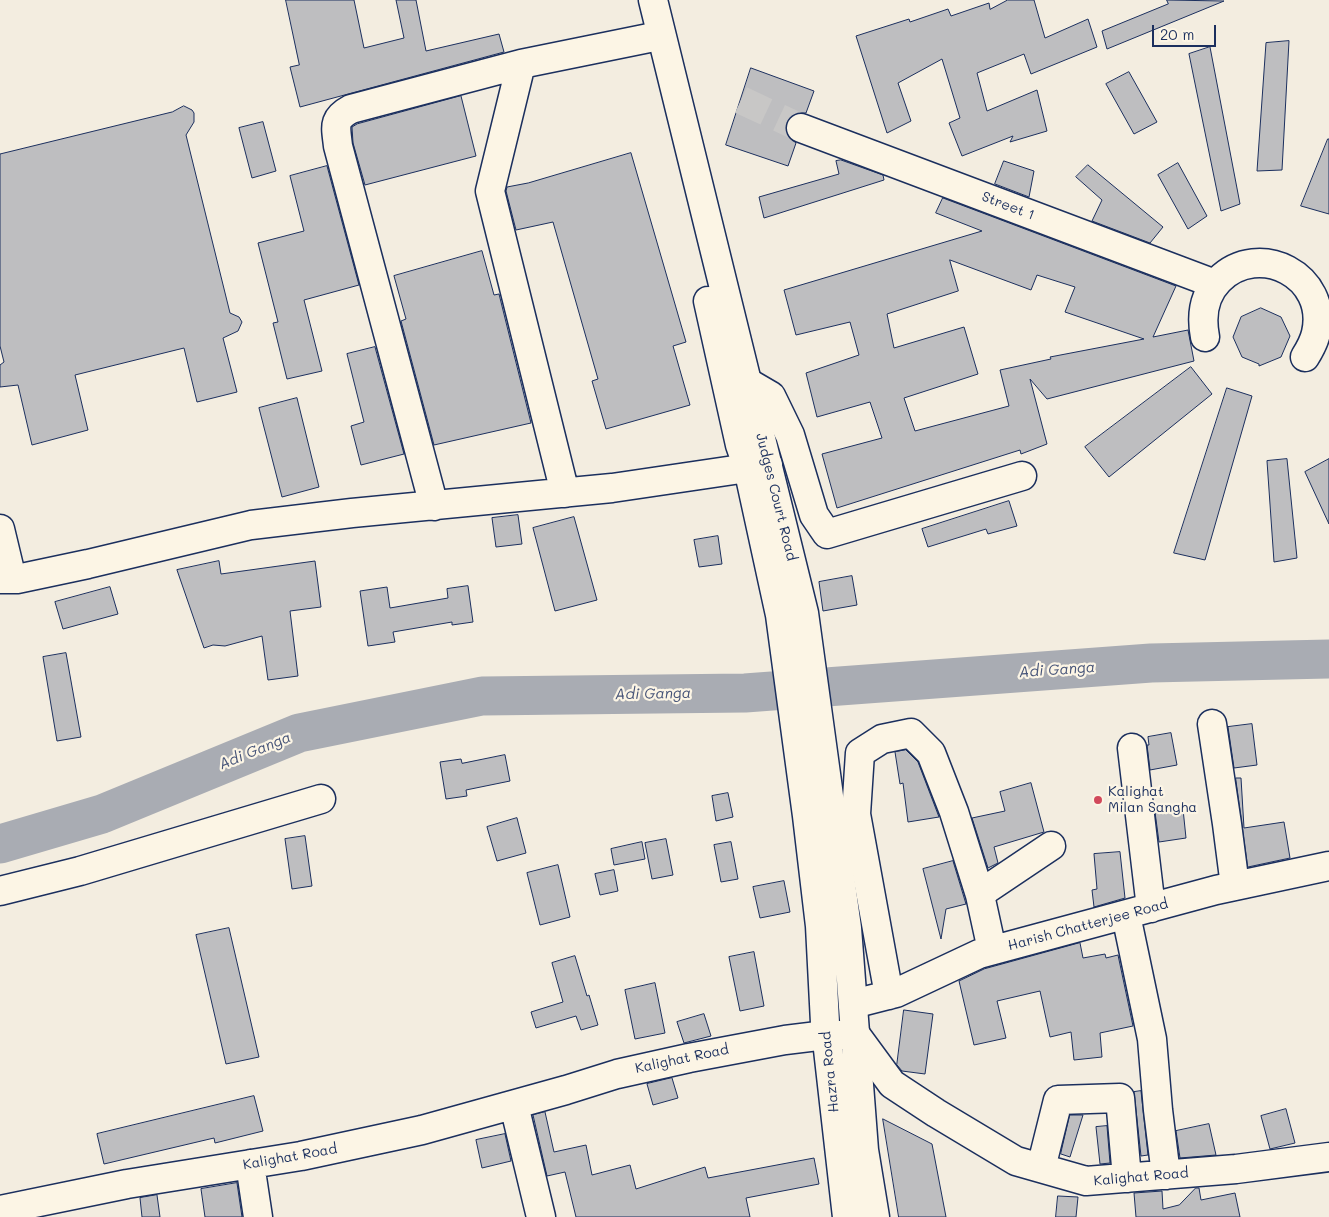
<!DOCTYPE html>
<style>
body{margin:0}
#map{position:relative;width:1329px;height:1217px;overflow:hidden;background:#f3ede0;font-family:Mali,sans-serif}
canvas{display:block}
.scale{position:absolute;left:1152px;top:25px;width:64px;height:22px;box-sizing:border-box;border:2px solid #1b2f5e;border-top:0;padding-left:6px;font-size:15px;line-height:18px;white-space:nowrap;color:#1b2f5e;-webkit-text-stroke:4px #fcf5e5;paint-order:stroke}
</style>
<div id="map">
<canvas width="1329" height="1217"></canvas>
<div class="scale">20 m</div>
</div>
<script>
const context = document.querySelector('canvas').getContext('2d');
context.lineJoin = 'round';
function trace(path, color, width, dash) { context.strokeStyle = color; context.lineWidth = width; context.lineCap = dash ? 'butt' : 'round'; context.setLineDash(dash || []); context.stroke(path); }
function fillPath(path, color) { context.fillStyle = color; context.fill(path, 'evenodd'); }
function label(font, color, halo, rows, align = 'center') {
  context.font = font + ' Mali,sans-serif'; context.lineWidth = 4.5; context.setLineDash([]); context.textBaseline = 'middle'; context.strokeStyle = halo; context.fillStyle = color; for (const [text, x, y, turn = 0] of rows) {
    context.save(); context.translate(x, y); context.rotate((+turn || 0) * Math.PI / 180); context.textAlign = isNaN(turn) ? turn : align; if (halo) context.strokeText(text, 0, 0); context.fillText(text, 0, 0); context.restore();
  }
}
const river = new Path2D(`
 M 0,844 L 102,814 L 299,733 L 482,696 L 745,693 L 1151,663 L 1329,659`);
const building = new Path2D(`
 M 286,0 L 354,0 L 364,48 L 404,38 L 396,0 L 416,0 L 426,51 L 499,34 L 504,52 L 300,107 L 290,67 L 299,65 Z
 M 1008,0 L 1034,0 L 1045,38 L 1088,19 L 1097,47 L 1031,74 L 1024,54 L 977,73 L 987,111 L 1037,90 L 1047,131 L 1010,142 L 1013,136 L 962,156 L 949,123 L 960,118 L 942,59 L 898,83 L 911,121 L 887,133 L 856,36 L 909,19 L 910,22 L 948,9 L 951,16 L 989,3 L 990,9 Z
 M 1167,0 L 1224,1 L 1107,49 L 1102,31 L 1168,4 Z
 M 1289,41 L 1282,170 L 1257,171 L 1266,43 Z
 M 1210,47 L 1240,204 L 1221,211 L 1189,54 Z
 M 751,68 L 814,91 L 806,113 L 799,113 L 792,116 L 786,123 L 786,130 L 789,137 L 796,143 L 788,166 L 726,145 Z
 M 1129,72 L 1157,122 L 1134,134 L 1106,84 Z
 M 461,96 L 476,156 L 365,185 L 353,143 L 352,127 L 357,124 Z
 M 184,106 L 192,110 L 194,113 L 194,122 L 186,135 L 230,313 L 239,317 L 242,322 L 238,331 L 223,338 L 237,392 L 197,402 L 184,348 L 75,375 L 88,430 L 32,445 L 18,385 L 0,387 L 0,365 L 4,362 L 0,346 L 0,154 L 172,112 Z
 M 263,122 L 276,171 L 252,178 L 239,128 Z
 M 1328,139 L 1329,139 L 1329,214 L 1301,206 Z
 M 631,153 L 686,342 L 673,346 L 690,405 L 606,429 L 592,381 L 598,379 L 553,222 L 516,230 L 506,191 L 507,187 L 528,183 Z
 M 841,160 L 883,175 L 884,180 L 764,218 L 759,197 L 839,174 L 836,161 Z
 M 1004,161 L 1034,171 L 1029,197 L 995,184 Z
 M 1178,163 L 1207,216 L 1188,229 L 1158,175 Z
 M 1088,165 L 1163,227 L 1150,243 L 1092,221 L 1102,200 L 1076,177 Z
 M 327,166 L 359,285 L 304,300 L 322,371 L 287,379 L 273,323 L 278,322 L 258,243 L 304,231 L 290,176 Z
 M 943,198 L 1176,286 L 1153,337 L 1188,330 L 1194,361 L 1047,399 L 1030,379 L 1047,444 L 1021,454 L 1020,450 L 837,508 L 822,454 L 882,438 L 870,402 L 817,417 L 806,373 L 859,355 L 850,322 L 796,335 L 784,290 L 982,231 L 936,213 ZM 950,260 L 1031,290 L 1037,275 L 1075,287 L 1065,312 L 1144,339 L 1050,357 L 1051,359 L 1000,370 L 1009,406 L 915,431 L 904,398 L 978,374 L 964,327 L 894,348 L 887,314 L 958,291 Z
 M 482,251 L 494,295 L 499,294 L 531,423 L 434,445 L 401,321 L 406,319 L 394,276 Z
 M 1261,308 L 1281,317 L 1290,336 L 1281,357 L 1259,366 L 1259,364 L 1242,357 L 1233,337 L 1241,317 Z
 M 375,347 L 404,454 L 361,465 L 351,426 L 364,422 L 347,354 Z
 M 1191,367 L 1212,394 L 1109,477 L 1085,447 Z
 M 1227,388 L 1252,396 L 1205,560 L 1174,553 Z
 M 297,398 L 319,487 L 282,497 L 259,408 Z
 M 1287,459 L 1297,558 L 1274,562 L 1267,461 Z
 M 1329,459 L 1329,524 L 1305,472 Z
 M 1009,501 L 1017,526 L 988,534 L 986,529 L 928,547 L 922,529 Z
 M 518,515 L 522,544 L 496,547 L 492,518 Z
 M 574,517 L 597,600 L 555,611 L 533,528 Z
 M 718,536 L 722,564 L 699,567 L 694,540 Z
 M 219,561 L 221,574 L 315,561 L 321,607 L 290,611 L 298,676 L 268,680 L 262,636 L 225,646 L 213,645 L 204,648 L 177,570 Z
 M 852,576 L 857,605 L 823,611 L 819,582 Z
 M 468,586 L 473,622 L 452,625 L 452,622 L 393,632 L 395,642 L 368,646 L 360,591 L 387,587 L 390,608 L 448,598 L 447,589 Z
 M 110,587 L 118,614 L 63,629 L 55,602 Z
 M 66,653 L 81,737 L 57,741 L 43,657 Z
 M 1252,724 L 1257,765 L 1234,768 L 1228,727 Z
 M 1171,733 L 1177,765 L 1150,770 L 1147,745 L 1149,745 L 1148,737 Z
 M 906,750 L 918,762 L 939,817 L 908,822 L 903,783 L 900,784 L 895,752 Z
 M 505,755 L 510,781 L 466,790 L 467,796 L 446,799 L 440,762 L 461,759 L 462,763 Z
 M 1236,778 L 1241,778 L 1244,828 L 1284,822 L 1290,858 L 1248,867 Z
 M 1031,783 L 1044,832 L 994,847 L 998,863 L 988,868 L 972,818 L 1005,811 L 1000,792 Z
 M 728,793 L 733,817 L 716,821 L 712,796 Z
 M 1183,809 L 1186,838 L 1159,842 L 1155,812 Z
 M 517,818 L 526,853 L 497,861 L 487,827 Z
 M 305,836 L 312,886 L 292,889 L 285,839 Z
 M 666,839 L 673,875 L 652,879 L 645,843 Z
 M 642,842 L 645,859 L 614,865 L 611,849 Z
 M 731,842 L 738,879 L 721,882 L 714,845 Z
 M 1120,852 L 1125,898 L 1094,907 L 1092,890 L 1097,889 L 1094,854 Z
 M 953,861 L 966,904 L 946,909 L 941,939 L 923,869 Z
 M 558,865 L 570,917 L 540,925 L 527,873 Z
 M 614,870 L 618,891 L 600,895 L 595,874 Z
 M 784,881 L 790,912 L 760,918 L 753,887 Z
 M 229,928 L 259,1057 L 226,1064 L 196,935 Z
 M 1080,943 L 1083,958 L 1105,954 L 1106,958 L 1118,955 L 1133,1026 L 1100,1033 L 1102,1057 L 1074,1060 L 1071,1032 L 1050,1037 L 1040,991 L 997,1001 L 1006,1038 L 974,1045 L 959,981 L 984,969 Z
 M 754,952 L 764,1006 L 740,1011 L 729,957 Z
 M 575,956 L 587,996 L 589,995 L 598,1025 L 581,1030 L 576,1016 L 536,1028 L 531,1012 L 563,1002 L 552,963 Z
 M 655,983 L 665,1033 L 635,1039 L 625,990 Z
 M 904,1010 L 933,1014 L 925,1074 L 902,1071 L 897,1065 Z
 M 704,1014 L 711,1036 L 684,1043 L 677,1022 Z
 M 672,1078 L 678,1098 L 653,1105 L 647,1084 Z
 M 1141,1091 L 1148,1155 L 1141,1156 L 1134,1092 Z
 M 254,1096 L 263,1131 L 215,1143 L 214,1138 L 104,1164 L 97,1134 Z
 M 1286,1109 L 1295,1143 L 1270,1149 L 1261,1116 Z
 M 545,1112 L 554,1152 L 586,1145 L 592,1175 L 630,1165 L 636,1189 L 705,1167 L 708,1178 L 814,1158 L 819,1184 L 746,1198 L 750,1217 L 576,1217 L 565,1172 L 547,1176 L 533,1115 Z
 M 1070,1115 L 1083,1115 L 1070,1157 L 1061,1154 Z
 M 883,1119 L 932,1144 L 946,1217 L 899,1217 Z
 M 1209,1124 L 1216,1155 L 1180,1158 L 1176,1131 Z
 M 1107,1126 L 1110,1163 L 1100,1164 L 1096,1127 Z
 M 505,1134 L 511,1161 L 482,1168 L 476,1140 Z
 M 237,1183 L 242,1217 L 205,1217 L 201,1189 Z
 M 1196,1188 L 1199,1188 L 1201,1200 L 1235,1193 L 1240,1217 L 1136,1217 L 1134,1193 L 1162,1191 L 1163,1209 L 1179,1205 Z
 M 157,1195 L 160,1217 L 142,1217 L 140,1198 Z
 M 1058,1196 L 1078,1197 L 1076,1217 L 1056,1217 Z`);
const minorTunnel = new Path2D(`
 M 741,100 L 801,128`);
const minor = new Path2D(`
 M 521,64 L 490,191 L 565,493
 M 801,128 L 1215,284
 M 1205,337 C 1201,316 1203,296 1219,280 C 1259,240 1329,276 1316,333 C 1314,342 1310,349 1305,357
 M 747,382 L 771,396 L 790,435 L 814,515 L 827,534 L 1022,476
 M 434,506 L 338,146 C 336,127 332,119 351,109 L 521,64 L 649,38
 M 0,529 L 12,579
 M 0,579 L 17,579 L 88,564 L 251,525 L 352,513 L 612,488 L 768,465
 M 1212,724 L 1227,824 L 1235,886
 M 1132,748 L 1151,908
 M 0,891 L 80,871 L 321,799
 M 980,895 L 987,889 L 1051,846
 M 1126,915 L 1152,1039 L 1158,1110 L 1166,1175
 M 889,995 L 856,814 L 860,753 L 882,739 L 911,733 L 931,753 L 954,812 L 980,895 L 992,950
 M 853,1004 L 896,993 L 979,954 L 1216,890 L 1329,866
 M 514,1105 L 541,1217
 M 250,1164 L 258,1217
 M 1041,1168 L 1058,1100 L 1120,1098 L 1127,1178
 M 0,1210 L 127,1184 L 301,1156 L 422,1130 L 566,1090 L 617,1074 L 689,1058 L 785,1040 L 826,1035 L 856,1035 L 892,1084 L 936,1113 L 1016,1161 L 1086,1181 L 1236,1169 L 1329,1157`);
const major = new Path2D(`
 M 653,0 L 804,613 L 847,928 L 864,1150 L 875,1217
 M 708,301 L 740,445 L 748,468 L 780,615 L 807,816 L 820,926 L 825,1023 L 847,1217`);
const markers = [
 [1098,800,5,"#d1495b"]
];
const streetNames = [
 ["Street 1",1008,206,21],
 ["Judges Court Road",776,497,76],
 ["Harish Chatterjee Road",1088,925,-15],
 ["Kalighat Road",682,1059,-12],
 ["Hazra Road",830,1072,-96],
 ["Kalighat Road",290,1157,-10],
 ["Kalighat Road",1141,1177,-5]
];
const poiNames = [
 ["Kalighat",1108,792],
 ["Milan Sangha",1108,808]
];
const waterNames = [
 ["Adi Ganga",1057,670,-4],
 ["Adi Ganga",653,694,-1],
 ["Adi Ganga",255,751,-22]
];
trace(river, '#a9acb3', 39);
fillPath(building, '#bebec0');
trace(building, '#1b2f5e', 1);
trace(minorTunnel, '#c8c7c6', 28, [28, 14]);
trace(minor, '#1b2f5e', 31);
trace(major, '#1b2f5e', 31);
trace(minor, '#fcf5e5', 28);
trace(major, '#fcf5e5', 28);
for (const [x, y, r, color] of markers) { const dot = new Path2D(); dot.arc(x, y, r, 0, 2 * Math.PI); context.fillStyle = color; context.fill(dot); trace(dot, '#fcf5e5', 2); }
label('14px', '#1b2f5e', '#fcf5e5', streetNames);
label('14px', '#1b2f5e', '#fcf5e5', poiNames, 'left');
label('italic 15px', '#465478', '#fcf5e5', waterNames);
</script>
